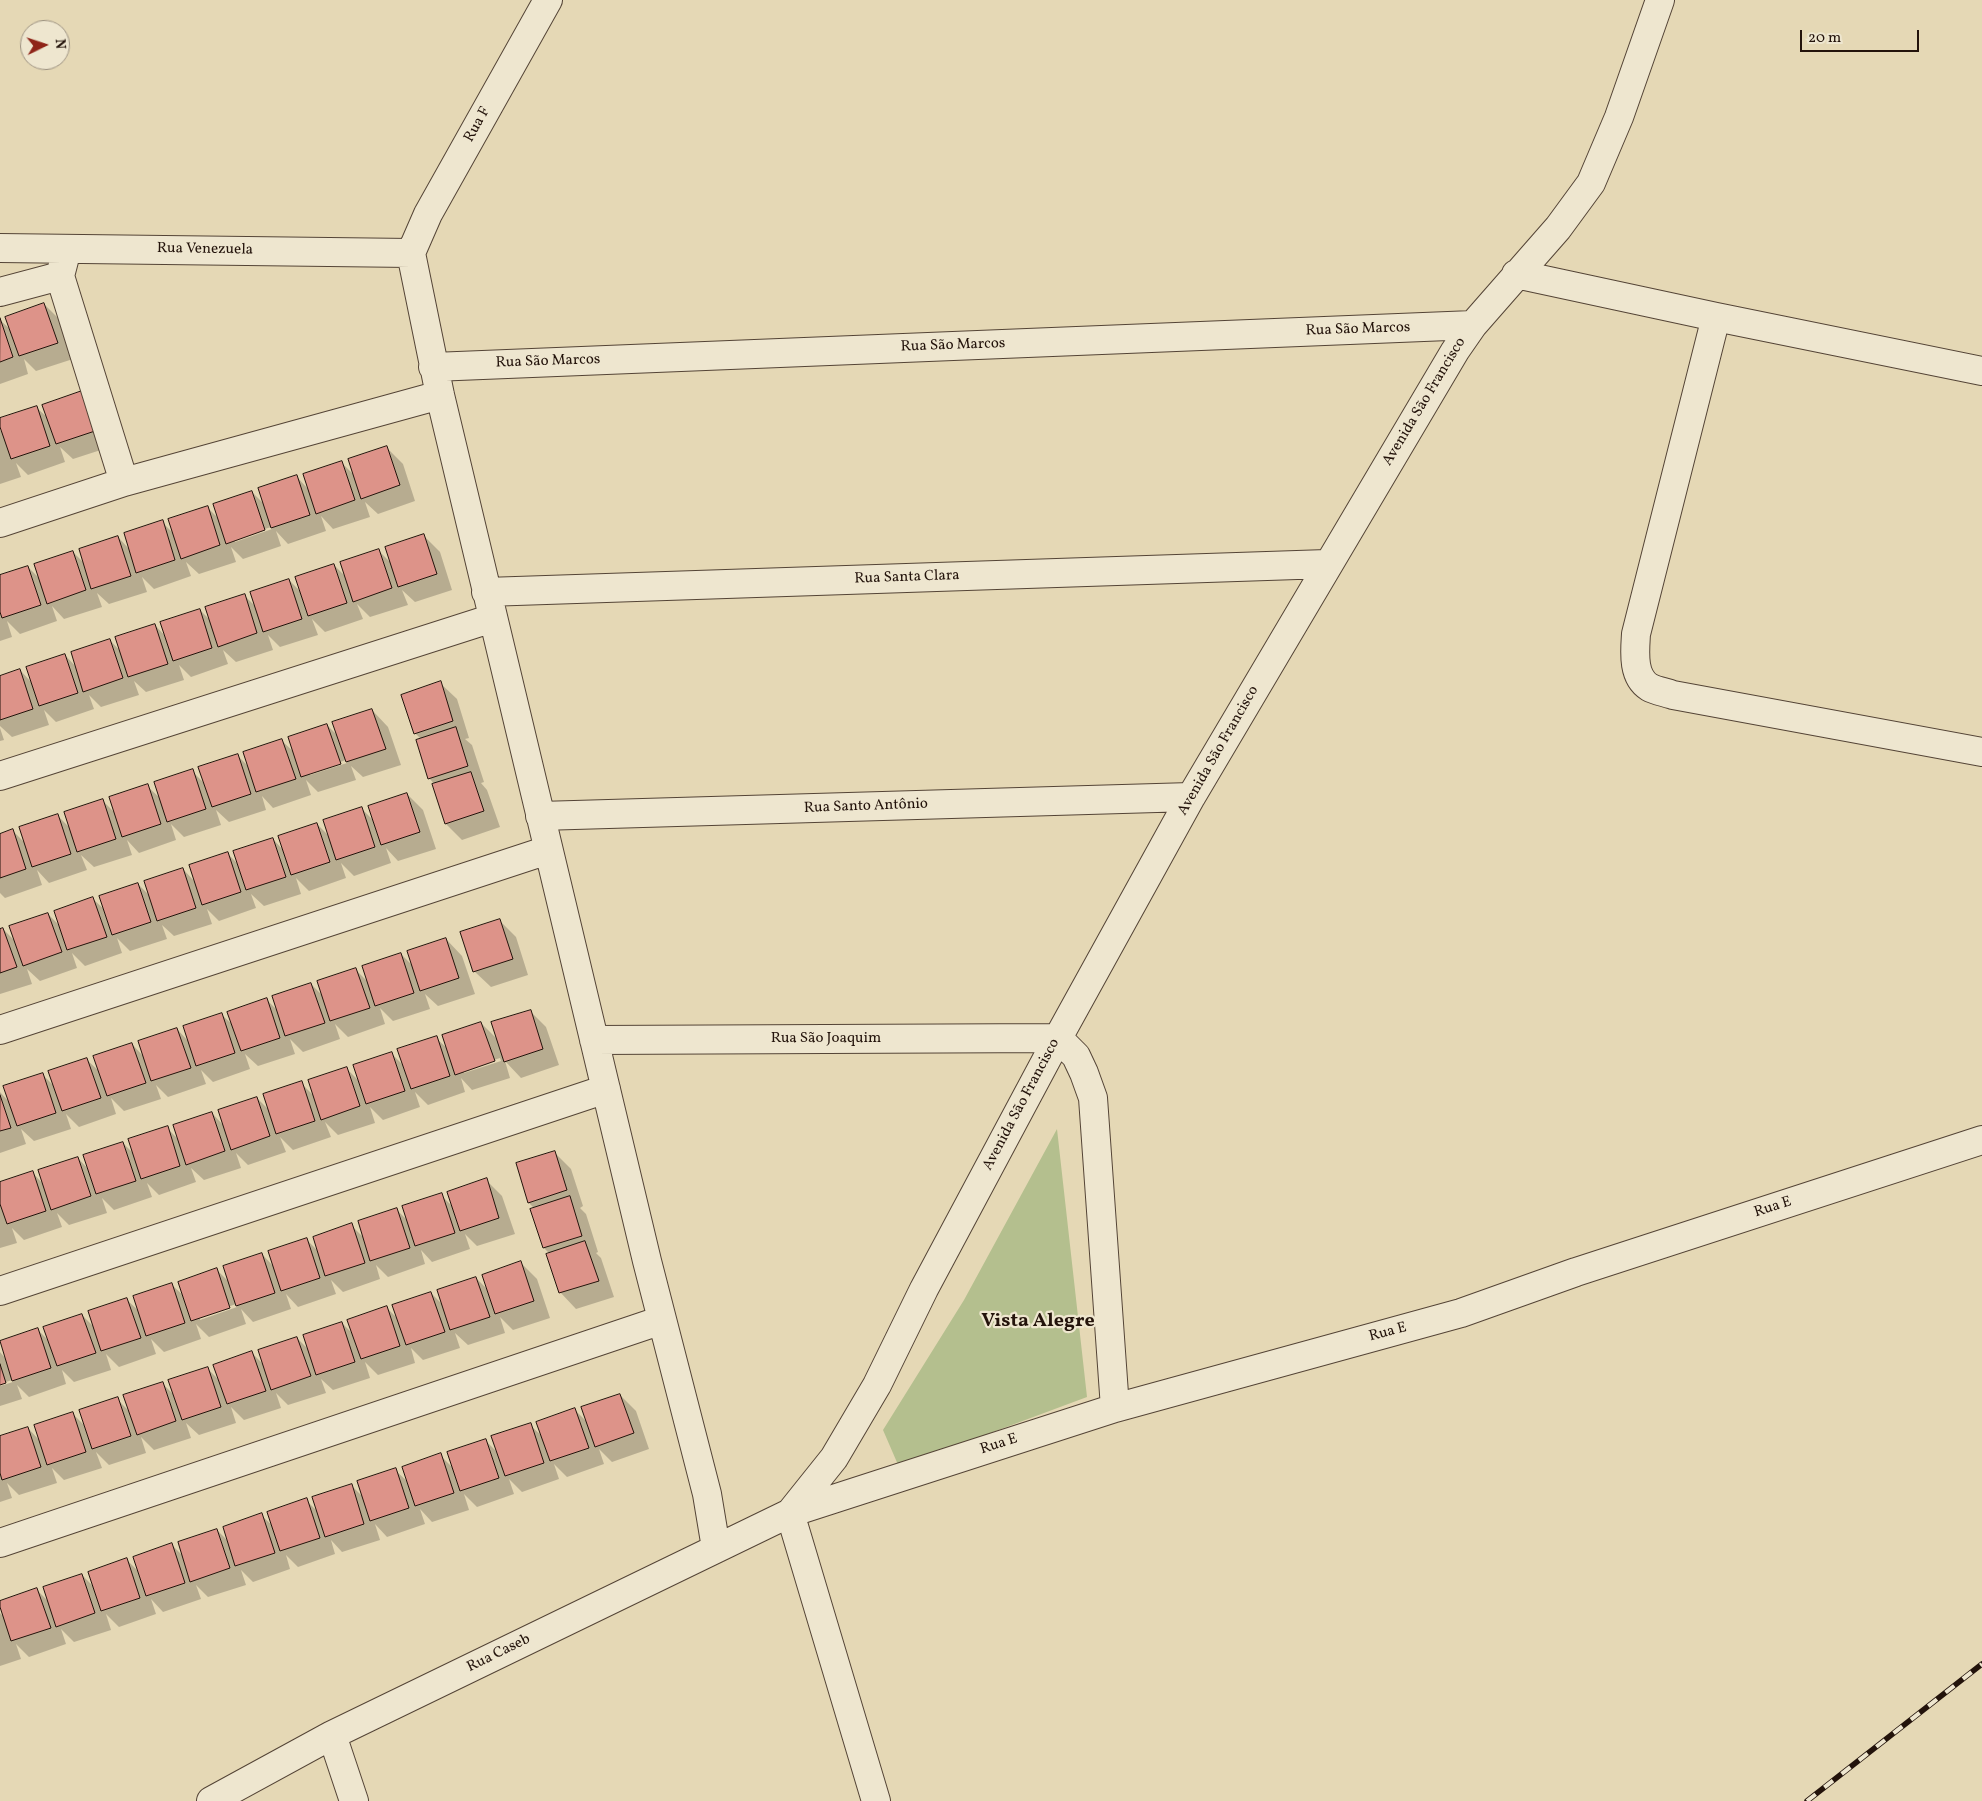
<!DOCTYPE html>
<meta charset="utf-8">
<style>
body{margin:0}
#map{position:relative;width:1982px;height:1801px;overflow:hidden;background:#e5d8b5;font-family:Vollkorn,serif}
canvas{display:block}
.north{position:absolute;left:20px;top:20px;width:50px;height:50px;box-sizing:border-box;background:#eee6cf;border:1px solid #9d9281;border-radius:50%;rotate:86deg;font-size:14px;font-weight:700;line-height:20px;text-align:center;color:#23130b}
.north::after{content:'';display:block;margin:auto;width:18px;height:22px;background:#8f2418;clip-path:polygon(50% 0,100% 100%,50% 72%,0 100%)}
.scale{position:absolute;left:1800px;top:30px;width:119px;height:22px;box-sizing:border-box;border:2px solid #23130b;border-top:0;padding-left:6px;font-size:15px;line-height:18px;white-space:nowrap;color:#23130b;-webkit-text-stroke:4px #eee6cf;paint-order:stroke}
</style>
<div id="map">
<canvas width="1982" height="1801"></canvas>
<div class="north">N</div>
<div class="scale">20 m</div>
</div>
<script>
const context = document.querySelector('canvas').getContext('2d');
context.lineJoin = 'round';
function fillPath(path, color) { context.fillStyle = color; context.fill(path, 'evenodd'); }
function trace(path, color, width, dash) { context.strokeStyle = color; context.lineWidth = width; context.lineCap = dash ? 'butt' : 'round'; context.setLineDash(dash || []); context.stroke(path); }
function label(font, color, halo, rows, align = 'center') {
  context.font = font + ' Vollkorn,serif'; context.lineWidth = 4.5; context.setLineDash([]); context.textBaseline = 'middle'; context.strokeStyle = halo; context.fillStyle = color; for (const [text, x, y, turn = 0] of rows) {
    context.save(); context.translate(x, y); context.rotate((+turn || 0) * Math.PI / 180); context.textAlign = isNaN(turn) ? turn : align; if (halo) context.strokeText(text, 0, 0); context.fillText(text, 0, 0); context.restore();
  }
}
const green = new Path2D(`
 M 1057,1129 L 1087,1397 L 899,1467 L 883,1430 L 964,1300 Z`);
const shadow = new Path2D(`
 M 44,304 L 60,320 L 73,359 L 36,371 L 24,359 L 28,374 L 0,384 L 0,320 L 12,331 Z
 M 82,393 L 110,447 L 73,459 L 60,447 L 65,462 L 28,475 L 16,463 L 21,477 L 0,484 L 0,430 L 4,434 L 0,420 L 37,408 L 49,419 Z
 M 386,447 L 403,464 L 415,501 L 378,514 L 365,502 L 370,517 L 333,529 L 321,516 L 326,531 L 288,544 L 276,531 L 281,546 L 243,559 L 231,547 L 236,562 L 199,574 L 186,562 L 191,576 L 154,589 L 142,577 L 147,592 L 109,604 L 97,593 L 102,607 L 64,619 L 52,606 L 57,621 L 20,634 L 7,621 L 12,637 L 0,641 L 0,577 L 28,567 L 41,580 L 73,552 L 85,564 L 118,537 L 130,550 L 162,522 L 174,534 L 207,507 L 219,519 L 252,492 L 265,505 L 297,477 L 309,490 L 341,462 L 354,475 ZM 271,527 L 272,529 L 235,542 L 235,539 Z
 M 423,535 L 440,552 L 452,590 L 415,602 L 402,590 L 408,605 L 370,617 L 357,604 L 363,619 L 325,632 L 312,619 L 318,635 L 280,647 L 268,635 L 273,650 L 236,662 L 223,650 L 228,664 L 191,677 L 179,665 L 184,680 L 146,692 L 134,681 L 139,695 L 101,707 L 89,695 L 94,709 L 56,722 L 44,710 L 49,725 L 12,737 L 0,726 L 0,677 L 20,670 L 32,683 L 65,655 L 77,668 L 110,640 L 121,652 L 155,625 L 166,637 L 200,610 L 212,622 L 244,595 L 256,607 L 289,580 L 302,593 L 334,565 L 347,578 L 378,550 L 391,563 Z
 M 440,683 L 457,699 L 469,738 L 465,739 L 472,745 L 484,782 L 481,783 L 487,790 L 500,827 L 462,840 L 446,824 L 435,785 L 430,779 L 417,740 L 421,739 L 415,733 Z
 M 372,710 L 388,727 L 401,765 L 363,777 L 351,766 L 356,780 L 318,792 L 306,780 L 311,795 L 273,808 L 262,796 L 266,810 L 229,822 L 216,810 L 221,825 L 184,837 L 171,824 L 176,840 L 139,853 L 127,840 L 132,855 L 94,867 L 81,855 L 87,870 L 49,883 L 37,870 L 42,885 L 5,898 L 0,893 L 0,835 L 13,831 L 25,843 L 58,816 L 71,829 L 102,800 L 115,813 L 147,786 L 160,798 L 192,771 L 205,784 L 237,755 L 250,768 L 282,741 L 295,753 L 327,725 L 339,737 ZM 346,760 L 347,763 L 310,775 L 310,772 Z
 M 0,728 L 4,740 L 0,741 Z
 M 407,794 L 423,810 L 436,849 L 398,861 L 386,848 L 391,863 L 354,876 L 341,863 L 346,878 L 309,891 L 296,878 L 301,894 L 264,906 L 251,894 L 256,908 L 219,921 L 207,909 L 212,924 L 174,936 L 162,925 L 167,939 L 130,951 L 117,938 L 122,953 L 85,966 L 72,953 L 77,968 L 40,981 L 27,969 L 32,984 L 0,994 L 0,930 L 3,929 L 16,942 L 48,914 L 61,927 L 93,899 L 106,911 L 138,884 L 150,896 L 183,869 L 195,882 L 228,854 L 239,865 L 273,839 L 284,851 L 317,824 L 330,837 L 362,809 L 374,821 Z
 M 500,921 L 516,937 L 528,975 L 491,987 L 474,971 Z
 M 446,939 L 462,956 L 475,994 L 438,1006 L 425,994 L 430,1009 L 393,1021 L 380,1008 L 385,1024 L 348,1037 L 335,1024 L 340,1039 L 303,1052 L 290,1039 L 295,1054 L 258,1066 L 245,1054 L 250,1069 L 213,1082 L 201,1070 L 206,1084 L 168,1097 L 156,1085 L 161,1099 L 124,1111 L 111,1098 L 116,1114 L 79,1127 L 66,1114 L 71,1129 L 34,1141 L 21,1129 L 26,1144 L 0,1153 L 0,1092 L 10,1103 L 42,1074 L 55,1087 L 87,1060 L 100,1072 L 132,1044 L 144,1057 L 177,1029 L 189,1042 L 222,1015 L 234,1026 L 267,1000 L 279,1012 L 311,984 L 324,997 L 356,970 L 369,983 L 401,954 L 414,967 Z
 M 530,1011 L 546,1027 L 559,1065 L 521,1078 L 505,1061 L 510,1078 L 472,1090 L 461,1078 L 465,1092 L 428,1105 L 415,1092 L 420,1107 L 383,1120 L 370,1107 L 375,1123 L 338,1135 L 325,1122 L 331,1137 L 293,1150 L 280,1137 L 286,1152 L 248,1165 L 236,1153 L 241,1168 L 204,1180 L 191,1168 L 196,1182 L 159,1195 L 147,1183 L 152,1197 L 114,1210 L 102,1198 L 107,1213 L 69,1225 L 57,1213 L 62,1227 L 24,1240 L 12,1228 L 17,1243 L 0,1248 L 0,1184 L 33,1173 L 44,1185 L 78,1158 L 89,1170 L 123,1143 L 135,1155 L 167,1128 L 179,1140 L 212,1113 L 224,1126 L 257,1098 L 270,1111 L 301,1083 L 314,1096 L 346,1068 L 359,1081 L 391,1053 L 404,1066 L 436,1038 L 449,1050 L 481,1023 L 498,1040 ZM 500,1058 L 501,1061 L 464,1073 L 464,1070 Z
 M 554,1152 L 571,1169 L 583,1206 L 580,1208 L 586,1214 L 598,1252 L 596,1253 L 601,1258 L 614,1297 L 576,1309 L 560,1292 L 550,1254 L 544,1248 L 535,1209 L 529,1203 L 517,1164 Z
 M 486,1180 L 502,1196 L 515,1234 L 477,1246 L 465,1234 L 470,1249 L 432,1262 L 421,1250 L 425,1264 L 388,1277 L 376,1265 L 380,1279 L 343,1292 L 331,1280 L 336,1294 L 298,1307 L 286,1294 L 291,1309 L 253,1322 L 241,1309 L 246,1324 L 209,1337 L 196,1324 L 201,1339 L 164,1352 L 151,1339 L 156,1354 L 119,1367 L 106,1354 L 111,1370 L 74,1382 L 62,1370 L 66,1384 L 29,1397 L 17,1385 L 22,1399 L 0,1406 L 0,1386 L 13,1382 L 12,1380 L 0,1384 L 0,1352 L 5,1358 L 38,1330 L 49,1341 L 82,1315 L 95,1328 L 127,1300 L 140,1312 L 172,1285 L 185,1297 L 217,1270 L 230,1283 L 262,1254 L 274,1267 L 307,1240 L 319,1252 L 351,1225 L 364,1238 L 396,1209 L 408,1221 L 441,1195 L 453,1207 ZM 236,1304 L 237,1307 L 200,1320 L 200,1317 Z
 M 521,1263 L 537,1279 L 550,1318 L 513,1330 L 500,1317 L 505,1333 L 468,1345 L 455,1333 L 460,1348 L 423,1360 L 411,1348 L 415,1363 L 378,1375 L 365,1362 L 370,1378 L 333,1390 L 321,1379 L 326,1393 L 288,1405 L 276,1393 L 281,1408 L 244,1420 L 231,1407 L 236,1423 L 199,1435 L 186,1423 L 191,1438 L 154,1450 L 141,1437 L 146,1453 L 109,1465 L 96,1452 L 102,1468 L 64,1480 L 52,1468 L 57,1483 L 19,1495 L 7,1483 L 12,1498 L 0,1502 L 0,1437 L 28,1428 L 40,1441 L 72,1413 L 85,1426 L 117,1399 L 130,1412 L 162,1383 L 175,1396 L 207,1368 L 220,1381 L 252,1353 L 264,1365 L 297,1338 L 309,1350 L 342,1323 L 354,1335 L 387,1308 L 399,1320 L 431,1293 L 444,1306 L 476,1278 L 489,1291 Z
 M 620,1395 L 636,1411 L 649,1449 L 612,1462 L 599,1449 L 604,1464 L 567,1477 L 554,1464 L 559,1479 L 522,1492 L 509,1479 L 514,1494 L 477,1507 L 464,1494 L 469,1510 L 432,1522 L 420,1509 L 425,1524 L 387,1537 L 375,1524 L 380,1540 L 342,1552 L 331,1540 L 335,1554 L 298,1567 L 286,1555 L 290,1569 L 253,1582 L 241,1570 L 246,1585 L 208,1597 L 196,1585 L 201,1599 L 163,1612 L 151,1599 L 156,1614 L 119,1627 L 106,1614 L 111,1630 L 74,1642 L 61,1629 L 66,1644 L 29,1657 L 16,1644 L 21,1659 L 0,1666 L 0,1613 L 5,1618 L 0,1602 L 37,1590 L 50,1603 L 82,1575 L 95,1588 L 127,1560 L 139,1572 L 172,1545 L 184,1557 L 217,1530 L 229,1542 L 261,1515 L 273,1526 L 306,1500 L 318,1512 L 351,1485 L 363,1497 L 395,1470 L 408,1482 L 440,1455 L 453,1468 L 485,1440 L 498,1453 L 530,1425 L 543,1437 L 575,1410 L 588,1423 Z`);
const building = new Path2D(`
 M 44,303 L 58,343 L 19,356 L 5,317 Z
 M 0,318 L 13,357 L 0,362 Z
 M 82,391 L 95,431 L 56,444 L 42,405 Z
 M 37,406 L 50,446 L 11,459 L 0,427 L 0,418 Z
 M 387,446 L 400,485 L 361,499 L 348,459 Z
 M 342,461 L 355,500 L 316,514 L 303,474 Z
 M 297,475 L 310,515 L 271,528 L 258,488 Z
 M 252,491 L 265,530 L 226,544 L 213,504 Z
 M 208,506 L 220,545 L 181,559 L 168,519 Z
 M 163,520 L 175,560 L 136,573 L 124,533 Z
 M 424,534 L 437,574 L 398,587 L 385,547 Z
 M 118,536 L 131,576 L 91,589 L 79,549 Z
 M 379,549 L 392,588 L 353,602 L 340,562 Z
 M 73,551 L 86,590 L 47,604 L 34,564 Z
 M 334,564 L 347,603 L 308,616 L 295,577 Z
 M 28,566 L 41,605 L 2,618 L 0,612 L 0,575 Z
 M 289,579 L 302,619 L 263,632 L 250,592 Z
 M 245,594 L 257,633 L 218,647 L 205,607 Z
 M 200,609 L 212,648 L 173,661 L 160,622 Z
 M 155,624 L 168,664 L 128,677 L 115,637 Z
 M 110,639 L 123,678 L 83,692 L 71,652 Z
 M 65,654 L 78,693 L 39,706 L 26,667 Z
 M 20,669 L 33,709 L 0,720 L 0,676 Z
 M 441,681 L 453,721 L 414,734 L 401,695 Z
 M 372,709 L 386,749 L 346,762 L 332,722 Z
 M 327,724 L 341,764 L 301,777 L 288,737 Z
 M 456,727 L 468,766 L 428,779 L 416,740 Z
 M 282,739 L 296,779 L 256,792 L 243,752 Z
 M 238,754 L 251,794 L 212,807 L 198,767 Z
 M 193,769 L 206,809 L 167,822 L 154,782 Z
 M 471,772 L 484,811 L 445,824 L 432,784 Z
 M 148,784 L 161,824 L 122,837 L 109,797 Z
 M 407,793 L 420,832 L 381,845 L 368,806 Z
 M 103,799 L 116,839 L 77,852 L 64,812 Z
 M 362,807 L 375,847 L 336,860 L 323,820 Z
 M 58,814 L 71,854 L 32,867 L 19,827 Z
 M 317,823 L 330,862 L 291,875 L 278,836 Z
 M 13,829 L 26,869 L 0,878 L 0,834 Z
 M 273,838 L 286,877 L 246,890 L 233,851 Z
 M 228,852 L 241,892 L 202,905 L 189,865 Z
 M 183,868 L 196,908 L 157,921 L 144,881 Z
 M 138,883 L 151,922 L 112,935 L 99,896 Z
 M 93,897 L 107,937 L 67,950 L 54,911 Z
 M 48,913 L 62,952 L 23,966 L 9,926 Z
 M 500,919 L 513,959 L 473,972 L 460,932 Z
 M 3,928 L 17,967 L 0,973 L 0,929 Z
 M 446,938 L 459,978 L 420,991 L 407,951 Z
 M 401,953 L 414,993 L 375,1006 L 362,966 Z
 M 356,968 L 370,1008 L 330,1021 L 317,981 Z
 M 311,983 L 325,1023 L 285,1036 L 272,996 Z
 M 267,998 L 280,1038 L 241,1051 L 227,1012 Z
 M 531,1010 L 543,1049 L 504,1062 L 491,1022 Z
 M 222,1013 L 235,1053 L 196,1066 L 183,1026 Z
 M 481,1022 L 495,1061 L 455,1075 L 442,1035 Z
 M 177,1028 L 191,1068 L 151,1081 L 138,1041 Z
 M 437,1036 L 450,1076 L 411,1089 L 397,1049 Z
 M 132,1043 L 146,1083 L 107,1096 L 93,1056 Z
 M 392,1052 L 405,1091 L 366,1104 L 353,1065 Z
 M 87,1058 L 101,1098 L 62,1111 L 48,1071 Z
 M 347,1067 L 360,1106 L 321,1120 L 308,1080 Z
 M 43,1073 L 56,1113 L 17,1126 L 3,1086 Z
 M 302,1081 L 315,1121 L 276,1134 L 263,1094 Z
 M 0,1095 L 11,1128 L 0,1131 Z
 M 257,1097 L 270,1136 L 231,1150 L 218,1110 Z
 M 212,1112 L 225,1151 L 186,1165 L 173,1125 Z
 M 168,1126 L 180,1166 L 141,1179 L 128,1139 Z
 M 123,1142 L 136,1181 L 96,1194 L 83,1155 Z
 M 555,1151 L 567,1190 L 528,1203 L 516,1163 Z
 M 78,1157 L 91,1196 L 51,1210 L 38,1170 Z
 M 33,1171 L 46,1211 L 7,1224 L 0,1204 L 0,1182 Z
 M 487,1178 L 499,1218 L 460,1231 L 447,1192 Z
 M 442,1193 L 455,1233 L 415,1246 L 402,1206 Z
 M 570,1196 L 582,1236 L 543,1248 L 530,1209 Z
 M 397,1208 L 410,1248 L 370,1261 L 358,1221 Z
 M 352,1223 L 365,1263 L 325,1276 L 313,1237 Z
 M 307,1238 L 320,1278 L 281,1291 L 268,1251 Z
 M 585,1241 L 599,1281 L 559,1293 L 546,1254 Z
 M 262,1253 L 275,1293 L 236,1306 L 223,1266 Z
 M 521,1261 L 534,1301 L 495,1314 L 482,1275 Z
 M 217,1268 L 230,1308 L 191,1321 L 178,1282 Z
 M 476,1277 L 490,1317 L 450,1330 L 437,1290 Z
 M 172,1283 L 185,1323 L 146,1336 L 133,1296 Z
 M 431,1292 L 445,1332 L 406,1345 L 392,1305 Z
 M 127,1298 L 141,1338 L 101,1351 L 88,1311 Z
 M 387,1306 L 400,1346 L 361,1359 L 347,1320 Z
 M 82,1314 L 96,1353 L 57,1366 L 43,1327 Z
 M 342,1322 L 355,1362 L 316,1375 L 303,1335 Z
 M 38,1328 L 51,1368 L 12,1381 L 0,1341 Z
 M 297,1337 L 311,1376 L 271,1390 L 258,1350 Z
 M 252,1351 L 266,1391 L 227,1404 L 213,1365 Z
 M 0,1364 L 6,1383 L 0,1385 Z
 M 208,1367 L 221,1407 L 182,1420 L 168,1380 Z
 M 163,1382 L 176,1421 L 137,1435 L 123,1395 Z
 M 620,1394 L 634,1433 L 595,1447 L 581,1407 Z
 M 118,1397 L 131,1436 L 92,1449 L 79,1410 Z
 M 575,1408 L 589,1448 L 550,1461 L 536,1422 Z
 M 73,1412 L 86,1452 L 47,1465 L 34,1425 Z
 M 531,1423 L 544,1463 L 505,1476 L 491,1436 Z
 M 28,1427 L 41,1467 L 2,1480 L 0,1473 L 0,1436 Z
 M 486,1439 L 499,1478 L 460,1491 L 447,1452 Z
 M 441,1453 L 454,1493 L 415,1506 L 402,1467 Z
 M 396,1468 L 409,1508 L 370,1521 L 357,1481 Z
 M 352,1484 L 364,1524 L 325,1537 L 312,1497 Z
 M 307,1498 L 320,1538 L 280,1551 L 267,1512 Z
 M 262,1513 L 275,1553 L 235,1566 L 223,1527 Z
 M 217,1529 L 230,1568 L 190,1582 L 178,1542 Z
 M 172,1543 L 185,1583 L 146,1596 L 133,1557 Z
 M 127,1558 L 140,1598 L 101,1611 L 88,1572 Z
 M 82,1574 L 95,1613 L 56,1627 L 43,1587 Z
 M 37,1588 L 51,1628 L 11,1641 L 0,1607 L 0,1601 Z`);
const street = new Path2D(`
 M 0,248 L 411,253
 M 67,249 L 60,276 L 124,482
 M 411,253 L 440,395 L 647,1261 L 707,1494 L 716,1548
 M 411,253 L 428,214 L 548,0
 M 1516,274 L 1716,317 L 1982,371
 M 0,292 L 60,276
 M 1716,317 L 1636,634 C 1635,651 1632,676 1649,687 C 1656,691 1665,692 1673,695 L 1982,752
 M 433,367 L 1473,325
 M 0,523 L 124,482 L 440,395
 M 486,592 L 1327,564
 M 0,776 L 493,618
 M 540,816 L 1191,797
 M 0,1030 L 548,850
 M 594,1040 L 1058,1038 L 1076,1056 L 1084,1073 L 1093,1098 L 1115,1408
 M 0,1291 L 606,1089
 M 790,1513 L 834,1458 L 877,1385 L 924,1289 L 1058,1038 L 1191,797 L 1455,351 L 1473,325 L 1558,228 L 1591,183 L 1619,117 L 1660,0
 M 790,1513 L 876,1801
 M 0,1543 L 662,1320
 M 332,1735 L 354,1801
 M 211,1801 L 332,1735 L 790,1513 L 1115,1408 L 1461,1313 L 1576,1272 L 1982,1140`);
const rail = new Path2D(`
 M 1807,1801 L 1982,1664`);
const streetNames = [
 ["Rua F",478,125,-61],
 ["Rua Venezuela",205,250,1],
 ["Rua São Marcos",1358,330,-2],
 ["Rua São Marcos",953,346,-2],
 ["Rua São Marcos",548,362,-2],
 ["Avenida São Francisco",1425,402,-59],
 ["Rua Santa Clara",907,578,-2],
 ["Avenida São Francisco",1219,751,-60],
 ["Rua Santo Antônio",866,807,-2],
 ["Rua São Joaquim",826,1039],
 ["Avenida São Francisco",1022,1105,-62],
 ["Rua E",1773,1208,-18],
 ["Rua E",1388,1333,-15],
 ["Rua E",999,1445,-18],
 ["Rua Caseb",499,1654,-26]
];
const districtNames = [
 ["Vista Alegre",1038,1322]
];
fillPath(green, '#b4bf8e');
fillPath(shadow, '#0003');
fillPath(building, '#dd9389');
trace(building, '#23130b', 1);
trace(street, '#544436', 30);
trace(street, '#eee6cf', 28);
trace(rail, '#23130b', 5.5);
trace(rail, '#eee6cf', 4, [11]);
label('15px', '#23130b', '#eee6cf', streetNames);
label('bold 20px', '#23130b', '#eee6cf', districtNames);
</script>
